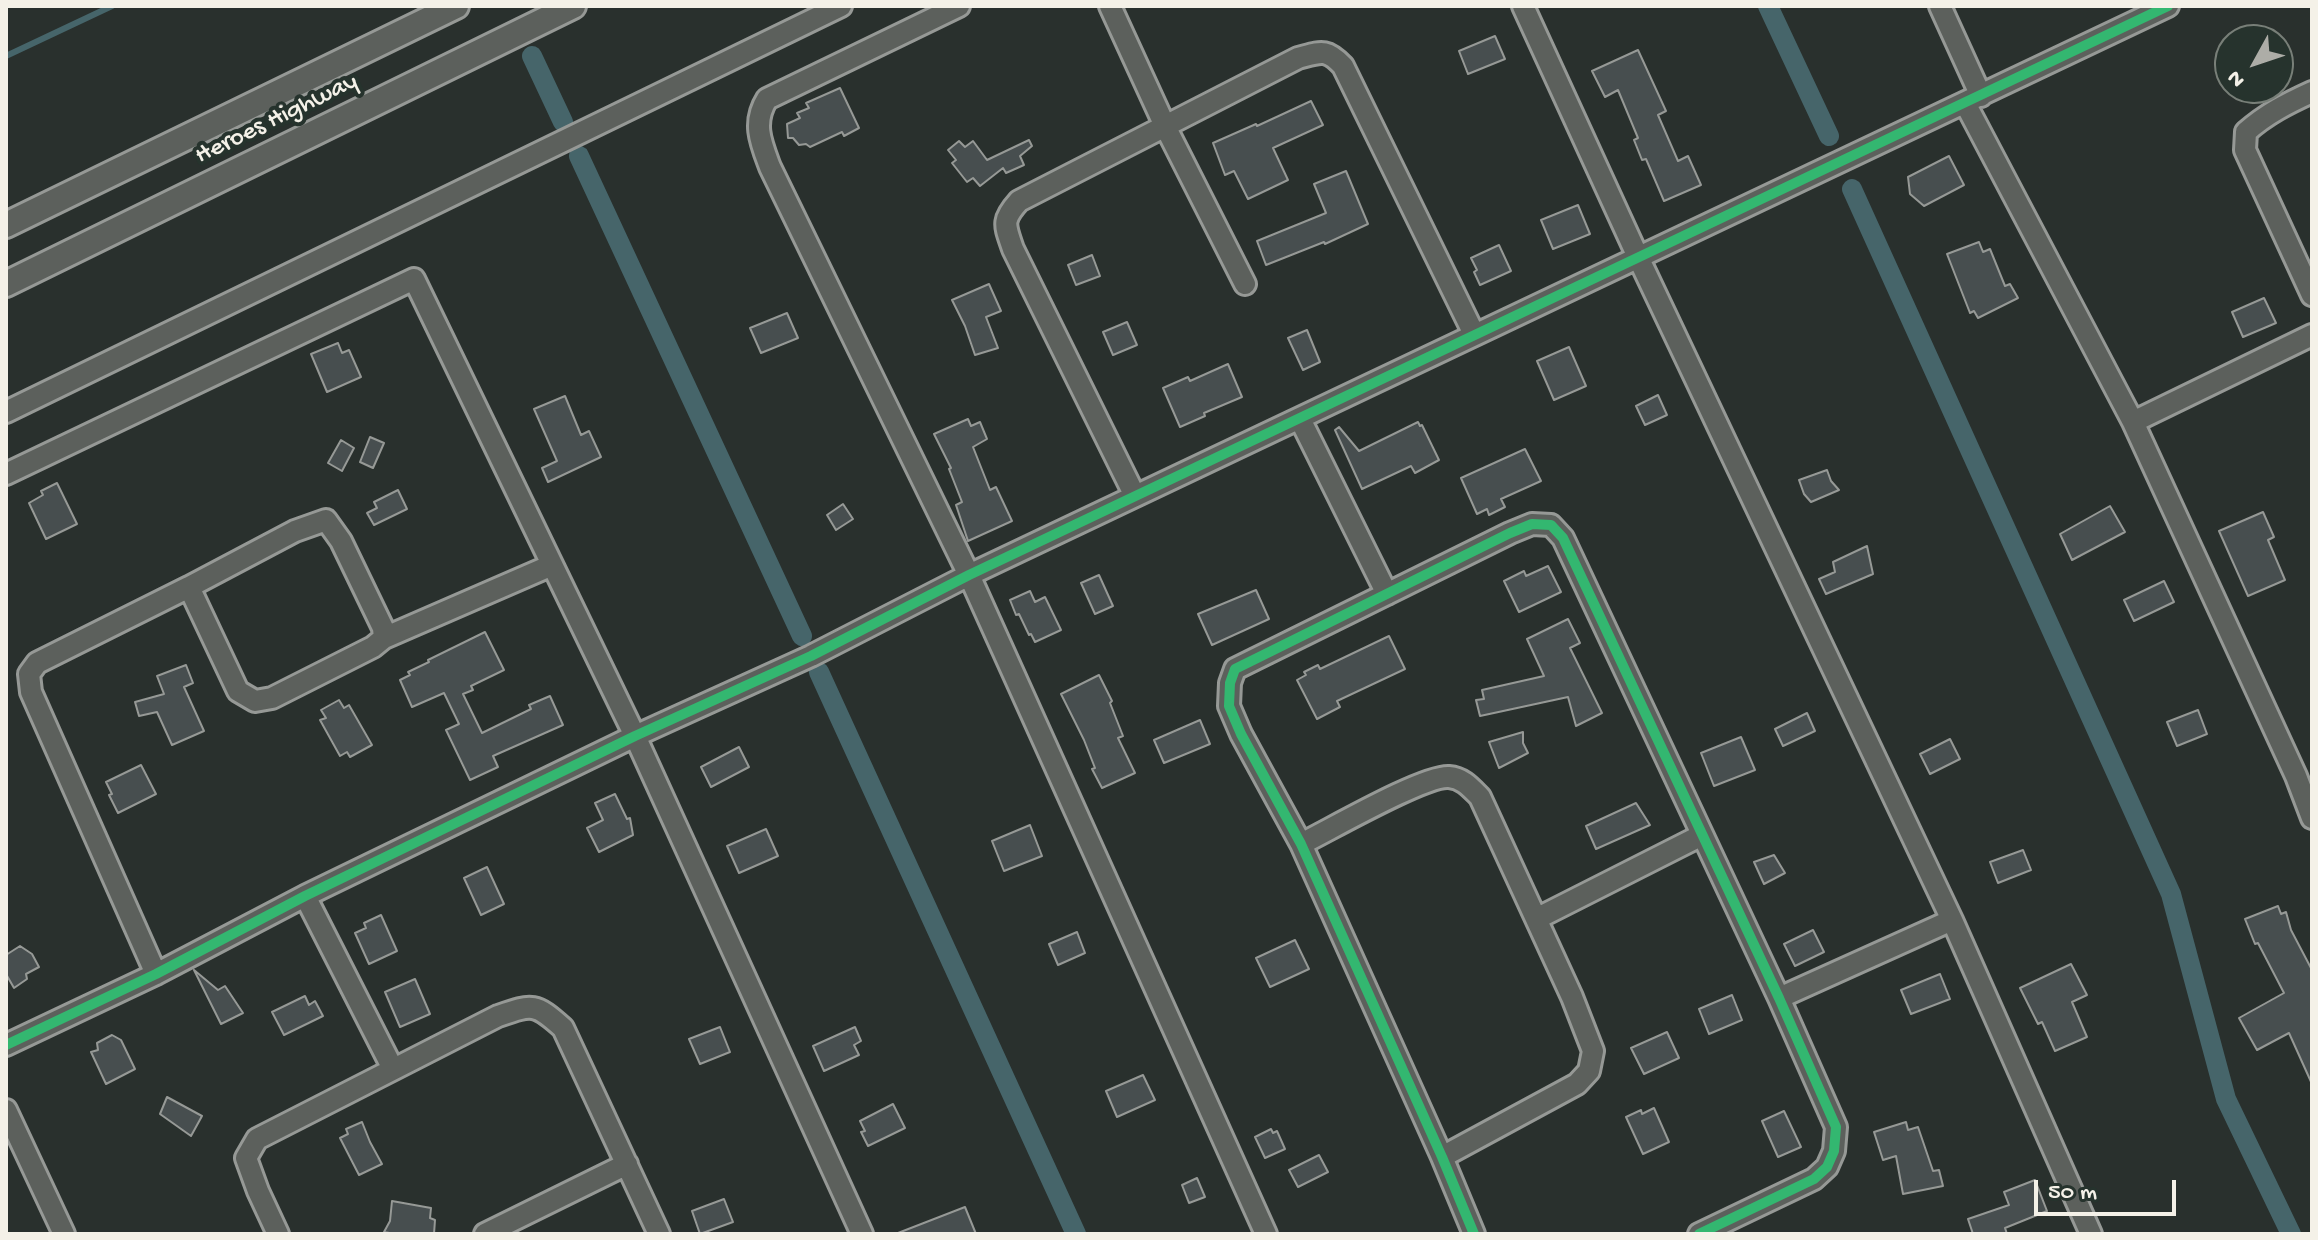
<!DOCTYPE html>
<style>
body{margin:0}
#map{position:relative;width:2318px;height:1240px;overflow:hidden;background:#29302d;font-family:"Gochi Hand",sans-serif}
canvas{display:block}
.frame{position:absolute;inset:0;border:8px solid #f4f1e8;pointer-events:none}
.north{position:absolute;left:2214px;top:24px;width:80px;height:80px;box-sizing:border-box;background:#26332d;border:2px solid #787f78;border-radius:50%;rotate:230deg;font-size:22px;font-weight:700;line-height:32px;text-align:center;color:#f4f1e8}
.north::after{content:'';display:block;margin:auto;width:28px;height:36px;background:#adada7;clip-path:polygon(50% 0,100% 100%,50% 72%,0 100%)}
.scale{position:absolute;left:2034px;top:1180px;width:142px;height:36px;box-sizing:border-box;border:4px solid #f4f1e8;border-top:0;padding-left:10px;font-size:24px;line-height:28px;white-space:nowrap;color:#f4f1e8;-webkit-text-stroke:6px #26332d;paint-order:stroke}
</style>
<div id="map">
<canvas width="2318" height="1240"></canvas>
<div class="frame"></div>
<div class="north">N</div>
<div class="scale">50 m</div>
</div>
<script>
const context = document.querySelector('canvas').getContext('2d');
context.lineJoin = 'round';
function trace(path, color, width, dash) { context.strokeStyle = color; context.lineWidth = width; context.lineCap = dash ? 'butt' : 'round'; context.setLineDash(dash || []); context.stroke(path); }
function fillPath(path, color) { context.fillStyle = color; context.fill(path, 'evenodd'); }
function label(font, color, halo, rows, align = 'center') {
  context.font = font + ' "Gochi Hand",sans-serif'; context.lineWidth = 8; context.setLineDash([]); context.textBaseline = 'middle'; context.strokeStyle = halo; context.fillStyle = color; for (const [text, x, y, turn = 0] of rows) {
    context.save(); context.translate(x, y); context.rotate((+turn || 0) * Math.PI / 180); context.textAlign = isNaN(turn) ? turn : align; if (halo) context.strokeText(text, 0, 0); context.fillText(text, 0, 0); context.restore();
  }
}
const stream = new Path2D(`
 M 6,56 L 112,6`);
const canal = new Path2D(`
 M 1768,6 L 1829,136
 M 532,56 L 563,122
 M 579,156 L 802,636
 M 1852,189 L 2171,894 L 2226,1099 L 2291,1234
 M 819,672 L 1076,1234`);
const building = new Path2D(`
 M 1495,36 L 1505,59 L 1468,74 L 1459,51 Z
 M 1638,50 L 1666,111 L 1658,115 L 1678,161 L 1688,156 L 1701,185 L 1664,201 L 1646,159 L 1642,160 L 1634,140 L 1638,138 L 1618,90 L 1605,97 L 1592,71 Z
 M 840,88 L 859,128 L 844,136 L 842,132 L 810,147 L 806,144 L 799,145 L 793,138 L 788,138 L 787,124 L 800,118 L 797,113 L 809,108 L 806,103 Z
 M 1311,101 L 1323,125 L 1273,148 L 1288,180 L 1248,199 L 1234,171 L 1225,175 L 1213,143 L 1256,124 L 1257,126 Z
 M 1029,140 L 1032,146 L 1020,156 L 1024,165 L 1006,173 L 1003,168 L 980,186 L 973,178 L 967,182 L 952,163 L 956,160 L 948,150 L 959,141 L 965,147 L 973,141 L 987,160 Z
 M 1949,156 L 1964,185 L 1924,206 L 1910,194 L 1908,177 Z
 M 1346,171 L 1368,224 L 1325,244 L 1324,242 L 1266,265 L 1257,241 L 1326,213 L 1314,184 Z
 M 1578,205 L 1590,234 L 1553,249 L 1541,220 Z
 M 1979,242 L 1983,252 L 1990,249 L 2005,286 L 2010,284 L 2018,298 L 1978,318 L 1974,311 L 1970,313 L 1947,254 Z
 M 1499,245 L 1511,271 L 1480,285 L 1474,272 L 1477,270 L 1471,258 Z
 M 1092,255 L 1100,276 L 1076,285 L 1068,265 Z
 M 989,284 L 1001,311 L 986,317 L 998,348 L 975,355 L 965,326 L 952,300 Z
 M 2264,298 L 2276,323 L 2243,337 L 2232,312 Z
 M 787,313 L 798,338 L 761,353 L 750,328 Z
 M 1127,322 L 1137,345 L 1113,355 L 1103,332 Z
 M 1307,330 L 1320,362 L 1303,370 L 1288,338 Z
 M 338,343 L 342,353 L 349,350 L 361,377 L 327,392 L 311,354 Z
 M 1569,347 L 1586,386 L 1554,400 L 1537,361 Z
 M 1228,364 L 1242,397 L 1204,413 L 1205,416 L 1180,427 L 1163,388 L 1188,377 L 1190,381 Z
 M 1658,395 L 1667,415 L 1645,425 L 1636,406 Z
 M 565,396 L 581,435 L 589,431 L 601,457 L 548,482 L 542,468 L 557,461 L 534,409 Z
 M 968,419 L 971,426 L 980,422 L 987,439 L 973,447 L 990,490 L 996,487 L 1012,521 L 968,541 L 956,505 L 962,502 L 949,469 L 951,468 L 934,434 Z
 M 1418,422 L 1420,426 L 1422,425 L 1439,460 L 1415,473 L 1411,466 L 1362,489 L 1335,430 L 1339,427 L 1359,451 Z
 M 370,437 L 384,443 L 373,468 L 360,462 Z
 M 341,440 L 354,448 L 342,471 L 328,463 Z
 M 1525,449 L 1541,481 L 1501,499 L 1505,507 L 1489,515 L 1487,509 L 1477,514 L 1461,478 Z
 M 1827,470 L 1831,481 L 1839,490 L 1811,502 L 1804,494 L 1799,480 Z
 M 57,483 L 77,524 L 46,539 L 29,503 L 43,495 L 41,491 Z
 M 398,490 L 407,509 L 374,525 L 367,513 L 377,508 L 374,502 Z
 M 843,504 L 853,519 L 836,530 L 827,515 Z
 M 2110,506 L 2125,532 L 2072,560 L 2060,534 Z
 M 2263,512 L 2274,537 L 2268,540 L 2285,580 L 2248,596 L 2219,531 Z
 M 1867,546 L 1873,574 L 1826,594 L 1819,579 L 1835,572 L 1833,562 Z
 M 1548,566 L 1561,592 L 1519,612 L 1504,581 L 1524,571 L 1526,576 Z
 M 1099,575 L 1113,606 L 1095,614 L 1081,583 Z
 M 2164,581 L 2174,602 L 2134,621 L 2124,600 Z
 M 1256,590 L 1269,619 L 1212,645 L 1198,614 Z
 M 1030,591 L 1035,602 L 1045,597 L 1061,630 L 1035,642 L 1031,634 L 1029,635 L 1019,614 L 1016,615 L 1010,600 Z
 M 1568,619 L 1580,643 L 1570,648 L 1602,713 L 1576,726 L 1568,697 L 1480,716 L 1476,700 L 1484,699 L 1482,690 L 1544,676 L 1527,639 Z
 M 485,632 L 504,670 L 471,686 L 473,690 L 463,694 L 482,733 L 531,709 L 529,705 L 550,696 L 563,725 L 493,756 L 498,767 L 470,780 L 446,730 L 459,724 L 444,693 L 412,707 L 400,680 L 410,675 L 408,672 L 429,662 L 428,660 Z
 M 1389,636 L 1405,669 L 1337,701 L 1340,707 L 1317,719 L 1297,680 L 1306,675 L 1304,672 L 1318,665 L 1320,669 Z
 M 186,665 L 193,683 L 184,687 L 204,731 L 172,745 L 157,712 L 139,716 L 135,702 L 164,694 L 157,676 Z
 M 1099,675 L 1112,701 L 1110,703 L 1123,736 L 1118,738 L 1135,773 L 1102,788 L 1092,769 L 1095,768 L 1084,740 L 1061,694 Z
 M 339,700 L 344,708 L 349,705 L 372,745 L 350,757 L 347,752 L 340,756 L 320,720 L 326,718 L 321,710 Z
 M 2198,710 L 2207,734 L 2177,746 L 2167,722 Z
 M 1807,713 L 1815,731 L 1783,746 L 1775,729 Z
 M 1200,720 L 1210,744 L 1164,763 L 1154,740 Z
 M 1523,732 L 1523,743 L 1528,753 L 1499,768 L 1489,742 Z
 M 1741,737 L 1755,770 L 1714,786 L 1701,753 Z
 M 1950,739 L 1960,759 L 1930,774 L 1920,754 Z
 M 739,747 L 749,767 L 711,787 L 701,767 Z
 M 141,765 L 156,794 L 118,813 L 109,795 L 112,794 L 106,782 Z
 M 615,794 L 627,819 L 630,818 L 633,835 L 599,852 L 587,828 L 603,820 L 595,803 Z
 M 1636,803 L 1650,825 L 1596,849 L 1586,826 Z
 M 1030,825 L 1042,856 L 1004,871 L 992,841 Z
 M 766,829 L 778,856 L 739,873 L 727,846 Z
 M 2023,850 L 2031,870 L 1998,883 L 1990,862 Z
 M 1774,855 L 1785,873 L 1764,884 L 1754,862 Z
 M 487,867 L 504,904 L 481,915 L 464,878 Z
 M 2278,906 L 2281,914 L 2286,912 L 2291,930 L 2312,970 L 2312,1084 L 2289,1033 L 2257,1050 L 2239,1018 L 2284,993 L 2258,943 L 2255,944 L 2245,919 Z
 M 381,915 L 397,951 L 369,964 L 355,933 L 366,928 L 364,923 Z
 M 1813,930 L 1824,952 L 1795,966 L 1784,944 Z
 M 1077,932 L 1085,953 L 1058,965 L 1049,944 Z
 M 1295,940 L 1309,969 L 1270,987 L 1256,958 Z
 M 20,946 L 32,954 L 39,967 L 26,974 L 27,979 L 14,988 L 6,974 L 6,955 Z
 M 2071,964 L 2087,995 L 2072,1002 L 2087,1037 L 2055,1051 L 2042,1022 L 2038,1024 L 2020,988 Z
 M 194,970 L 218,990 L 225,986 L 243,1013 L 221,1024 Z
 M 1940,974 L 1950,999 L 1911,1014 L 1901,990 Z
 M 415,979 L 430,1014 L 400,1027 L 385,992 Z
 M 1732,995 L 1742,1020 L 1709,1034 L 1699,1009 Z
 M 305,996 L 309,1005 L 315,1001 L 323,1016 L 284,1035 L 272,1012 Z
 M 720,1027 L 730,1052 L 700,1064 L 689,1039 Z
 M 855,1027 L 861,1041 L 854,1045 L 859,1055 L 824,1071 L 813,1046 Z
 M 1667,1032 L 1679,1058 L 1644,1074 L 1631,1048 Z
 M 112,1035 L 121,1040 L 135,1069 L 106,1084 L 91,1052 L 98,1050 L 97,1043 Z
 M 1143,1075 L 1155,1100 L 1117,1117 L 1106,1091 Z
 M 167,1097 L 202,1116 L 191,1136 L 160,1114 Z
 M 893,1104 L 905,1128 L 868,1146 L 861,1132 L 865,1131 L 860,1121 Z
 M 1654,1108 L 1669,1142 L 1643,1154 L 1626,1117 L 1641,1110 L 1642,1114 Z
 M 1784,1111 L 1801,1147 L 1778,1157 L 1762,1121 Z
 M 362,1122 L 370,1142 L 382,1164 L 359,1175 L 340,1138 L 348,1134 L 346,1129 Z
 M 1906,1122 L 1908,1130 L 1918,1127 L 1933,1171 L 1939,1170 L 1943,1186 L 1903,1194 L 1896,1156 L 1883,1160 L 1874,1132 Z
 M 1271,1129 L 1273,1133 L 1277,1131 L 1285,1149 L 1265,1158 L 1255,1137 Z
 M 1319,1155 L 1328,1172 L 1298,1187 L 1289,1170 Z
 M 1197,1178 L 1205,1197 L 1189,1203 L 1182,1185 Z
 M 2035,1180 L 2047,1211 L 2005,1228 L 2007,1234 L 1973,1234 L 1968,1219 L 2009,1205 L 2004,1192 Z
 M 724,1199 L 733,1222 L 700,1234 L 692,1211 Z
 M 392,1201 L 431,1208 L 430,1218 L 435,1220 L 434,1234 L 395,1234 L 384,1232 L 390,1221 Z
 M 965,1207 L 976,1234 L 898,1234 L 898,1233 Z`);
const minor = new Path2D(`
 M 959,6 L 767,99 C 752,123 761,143 770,167 L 969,575 L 1266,1234
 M 1110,6 L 1165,126 L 1245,284
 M 1523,6 L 1638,257 L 1952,920 L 2091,1234
 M 1940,6 L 1981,96
 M 2312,92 C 2288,103 2266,114 2246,132 L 2245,150 L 2312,295
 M 1965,103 L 2133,422 L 2296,776 L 2312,818
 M 6,412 L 841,6
 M 1300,419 L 1387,594
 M 2133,422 L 2312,335
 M 6,474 L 414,279 L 635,736 L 862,1234
 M 1135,496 L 1013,249 C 1005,225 1001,221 1019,201 L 1298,58 C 1321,52 1326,48 1343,66 L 1474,334
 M 384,638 L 552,565
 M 1301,844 C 1328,831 1424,775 1449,777 C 1463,778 1471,788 1480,797 L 1572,997 L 1593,1051 L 1589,1071 L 1577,1084 L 1442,1157
 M 305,896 L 393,1069
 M 1536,919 L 1702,835
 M 156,974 L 31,692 L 29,674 L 37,663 L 189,587 L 295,531 L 326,520 L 341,541 L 383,628 L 384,638 L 373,647 L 272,698 L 255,701 L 238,691 L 189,587
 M 1779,998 L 1952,920
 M 6,1045 L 156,974 L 305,896 L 635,736 L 811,656 L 969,575 L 2168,6
 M 6,1110 L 64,1234
 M 278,1234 L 258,1191 L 246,1158 L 257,1139 L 498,1016 C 533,1004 535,1003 563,1028 L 659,1234
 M 485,1234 L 627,1164
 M 1474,1234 L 1442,1157 L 1301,844 L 1241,734 L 1229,706 L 1230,683 L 1235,669 L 1510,533 L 1532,524 L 1551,525 L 1563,538 L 1779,998 L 1836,1127 L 1834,1151 L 1827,1167 L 1814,1179 L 1699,1234`);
const major = new Path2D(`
 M 6,225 L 456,6
 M 6,284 L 573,6`);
const cycleway = new Path2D(`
 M 6,1045 L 156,974 L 305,896 L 635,736 L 811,656 L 969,575 L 2168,6
 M 1474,1234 L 1442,1157 L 1301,844 L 1241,734 L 1229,706 L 1230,683 L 1235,669 L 1510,533 L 1532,524 L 1551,525 L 1563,538 L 1779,998 L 1836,1127 L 1834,1151 L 1827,1167 L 1814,1179 L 1699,1234`);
const streetNames = [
 ["Heroes Highway",277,120,-26]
];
trace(stream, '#46656a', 6);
trace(canal, '#46656a', 20);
fillPath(building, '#474e4f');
trace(building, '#969996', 2);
trace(minor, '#969996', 26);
trace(major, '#969996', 30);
trace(minor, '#5c605c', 20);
trace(major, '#5c605c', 24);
trace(cycleway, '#33b770', 10);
label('26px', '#f4f1e8', '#26332d', streetNames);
</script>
